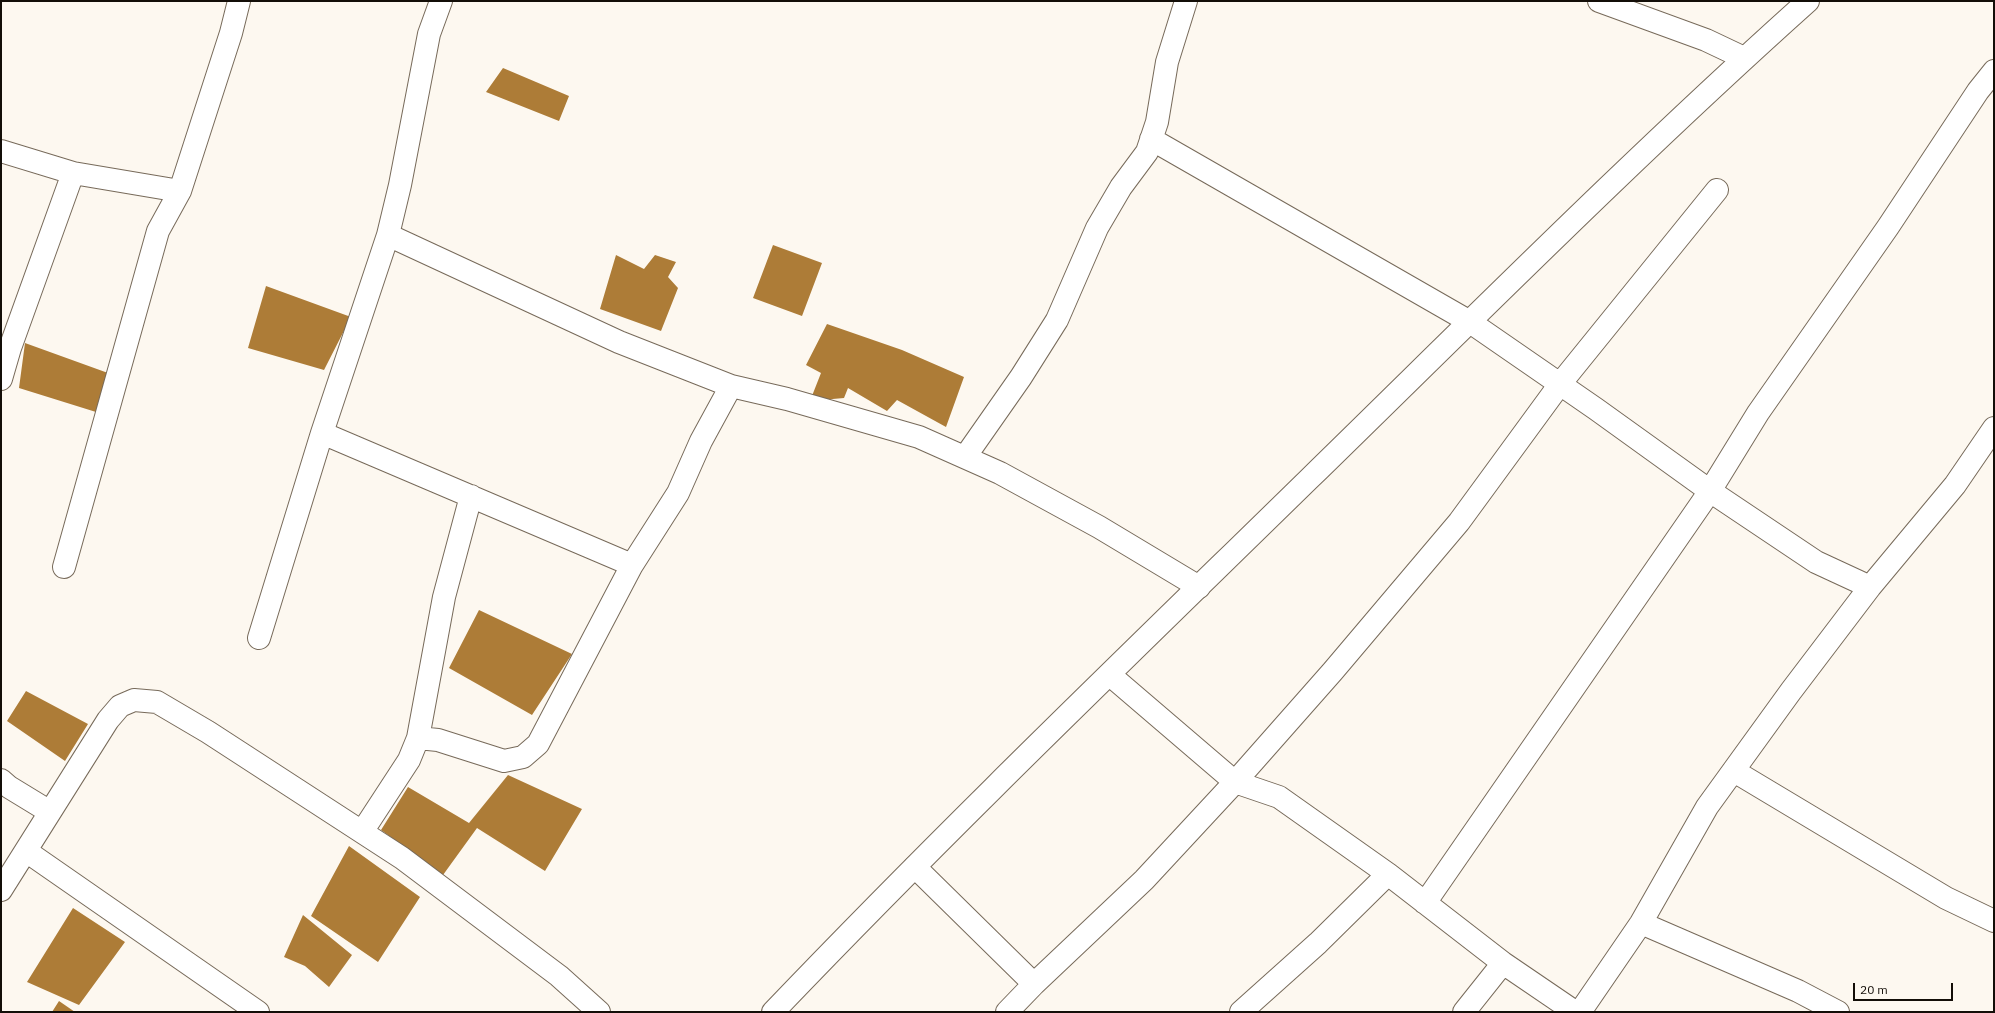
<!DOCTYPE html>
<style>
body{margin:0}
#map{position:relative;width:1995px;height:1013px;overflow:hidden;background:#fdf8f0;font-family:"IBM Plex Sans",sans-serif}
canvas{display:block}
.frame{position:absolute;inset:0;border:2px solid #130e08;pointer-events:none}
.scale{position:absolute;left:1853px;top:983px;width:100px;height:18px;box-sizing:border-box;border:2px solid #130e08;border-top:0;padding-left:5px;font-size:12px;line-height:14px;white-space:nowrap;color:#130e08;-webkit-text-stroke:3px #fdf8f0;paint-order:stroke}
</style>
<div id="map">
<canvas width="1995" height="1013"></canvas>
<div class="frame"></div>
<div class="scale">20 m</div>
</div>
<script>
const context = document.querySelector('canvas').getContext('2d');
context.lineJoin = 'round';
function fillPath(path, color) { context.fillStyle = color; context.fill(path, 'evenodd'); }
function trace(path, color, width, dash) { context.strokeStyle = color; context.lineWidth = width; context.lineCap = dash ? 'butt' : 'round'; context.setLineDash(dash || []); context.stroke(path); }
const building = new Path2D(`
 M 503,68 L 569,96 L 559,121 L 486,92 Z
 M 773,245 L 822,263 L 802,316 L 753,298 Z
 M 616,255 L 644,269 L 655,255 L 676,262 L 668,277 L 678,288 L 661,331 L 600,309 Z
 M 266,286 L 351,317 L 324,370 L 248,348 Z
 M 827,324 L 902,350 L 964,377 L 946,427 L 897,400 L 887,411 L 848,388 L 844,398 L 810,401 L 821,373 L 806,365 Z
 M 25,343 L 108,373 L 96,412 L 19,388 Z
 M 479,610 L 572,654 L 532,715 L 449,668 Z
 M 26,691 L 88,724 L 65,761 L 7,721 Z
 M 508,775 L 582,809 L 545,871 L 477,828 L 443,875 L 381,830 L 408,787 L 469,823 Z
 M 349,846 L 420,897 L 378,962 L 311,916 Z
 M 73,908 L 125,942 L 79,1005 L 27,982 Z
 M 303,915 L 352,955 L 329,987 L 305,966 L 284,957 Z
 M 59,1001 L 75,1012 L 52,1012 Z`);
const minor = new Path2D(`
 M 1599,1 L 1706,40 L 1744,58
 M 1151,139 L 1470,322 L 1596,409 L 1710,491 L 1816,562 L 1870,587
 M 1,151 L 73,173
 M 388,235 L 619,342 L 731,386 L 787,399 L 919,437 L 1000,473 L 1099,527 L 1199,587
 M 1,379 L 10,348 L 73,173 L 180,191
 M 322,433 L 632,565 L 678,493 L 701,441 L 731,386
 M 965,457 L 1021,377 L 1057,320 L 1097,228 L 1121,187 L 1147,152 L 1157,122 L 1167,62 L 1186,1
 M 64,567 L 158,231 L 180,191 L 231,33 L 239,1
 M 259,638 L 322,433 L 388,235 L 400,185 L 429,34 L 441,1
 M 1110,675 L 1235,782 L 1279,797 L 1388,874 L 1503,963 L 1575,1012
 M 418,738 L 444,597 L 471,496
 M 1734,771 L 1946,898 L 1994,921
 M 1,780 L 9,787 L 50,812
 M 362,832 L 409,760 L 418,738 L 438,740 L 504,761 L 523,757 L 538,744 L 632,565
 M 26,851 L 258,1012
 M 915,867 L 1034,984
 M 1,890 L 108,720 L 120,706 L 134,700 L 157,702 L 208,732 L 402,858 L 559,976 L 599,1012
 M 1425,903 L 1710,491 L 1758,413 L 1888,227 L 1978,91 L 1994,71
 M 1641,923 L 1798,991 L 1838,1012
 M 1007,1012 L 1034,984 L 1144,880 L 1235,782 L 1333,671 L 1459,522 L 1560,384 L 1717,190
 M 1241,1012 L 1318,943 L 1388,874
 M 1464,1012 L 1503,963
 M 1580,1012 L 1641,923 L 1707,807 L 1791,691 L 1870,587 L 1955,485 L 1994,428`);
const tertiary = new Path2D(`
 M 773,1012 C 947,830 1129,655 1309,479 C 1474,318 1636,155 1808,1`);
fillPath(building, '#ad7c37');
trace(minor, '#776a5a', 24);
trace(tertiary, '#776a5a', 24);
trace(minor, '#fff', 22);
trace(tertiary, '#fff', 22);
</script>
